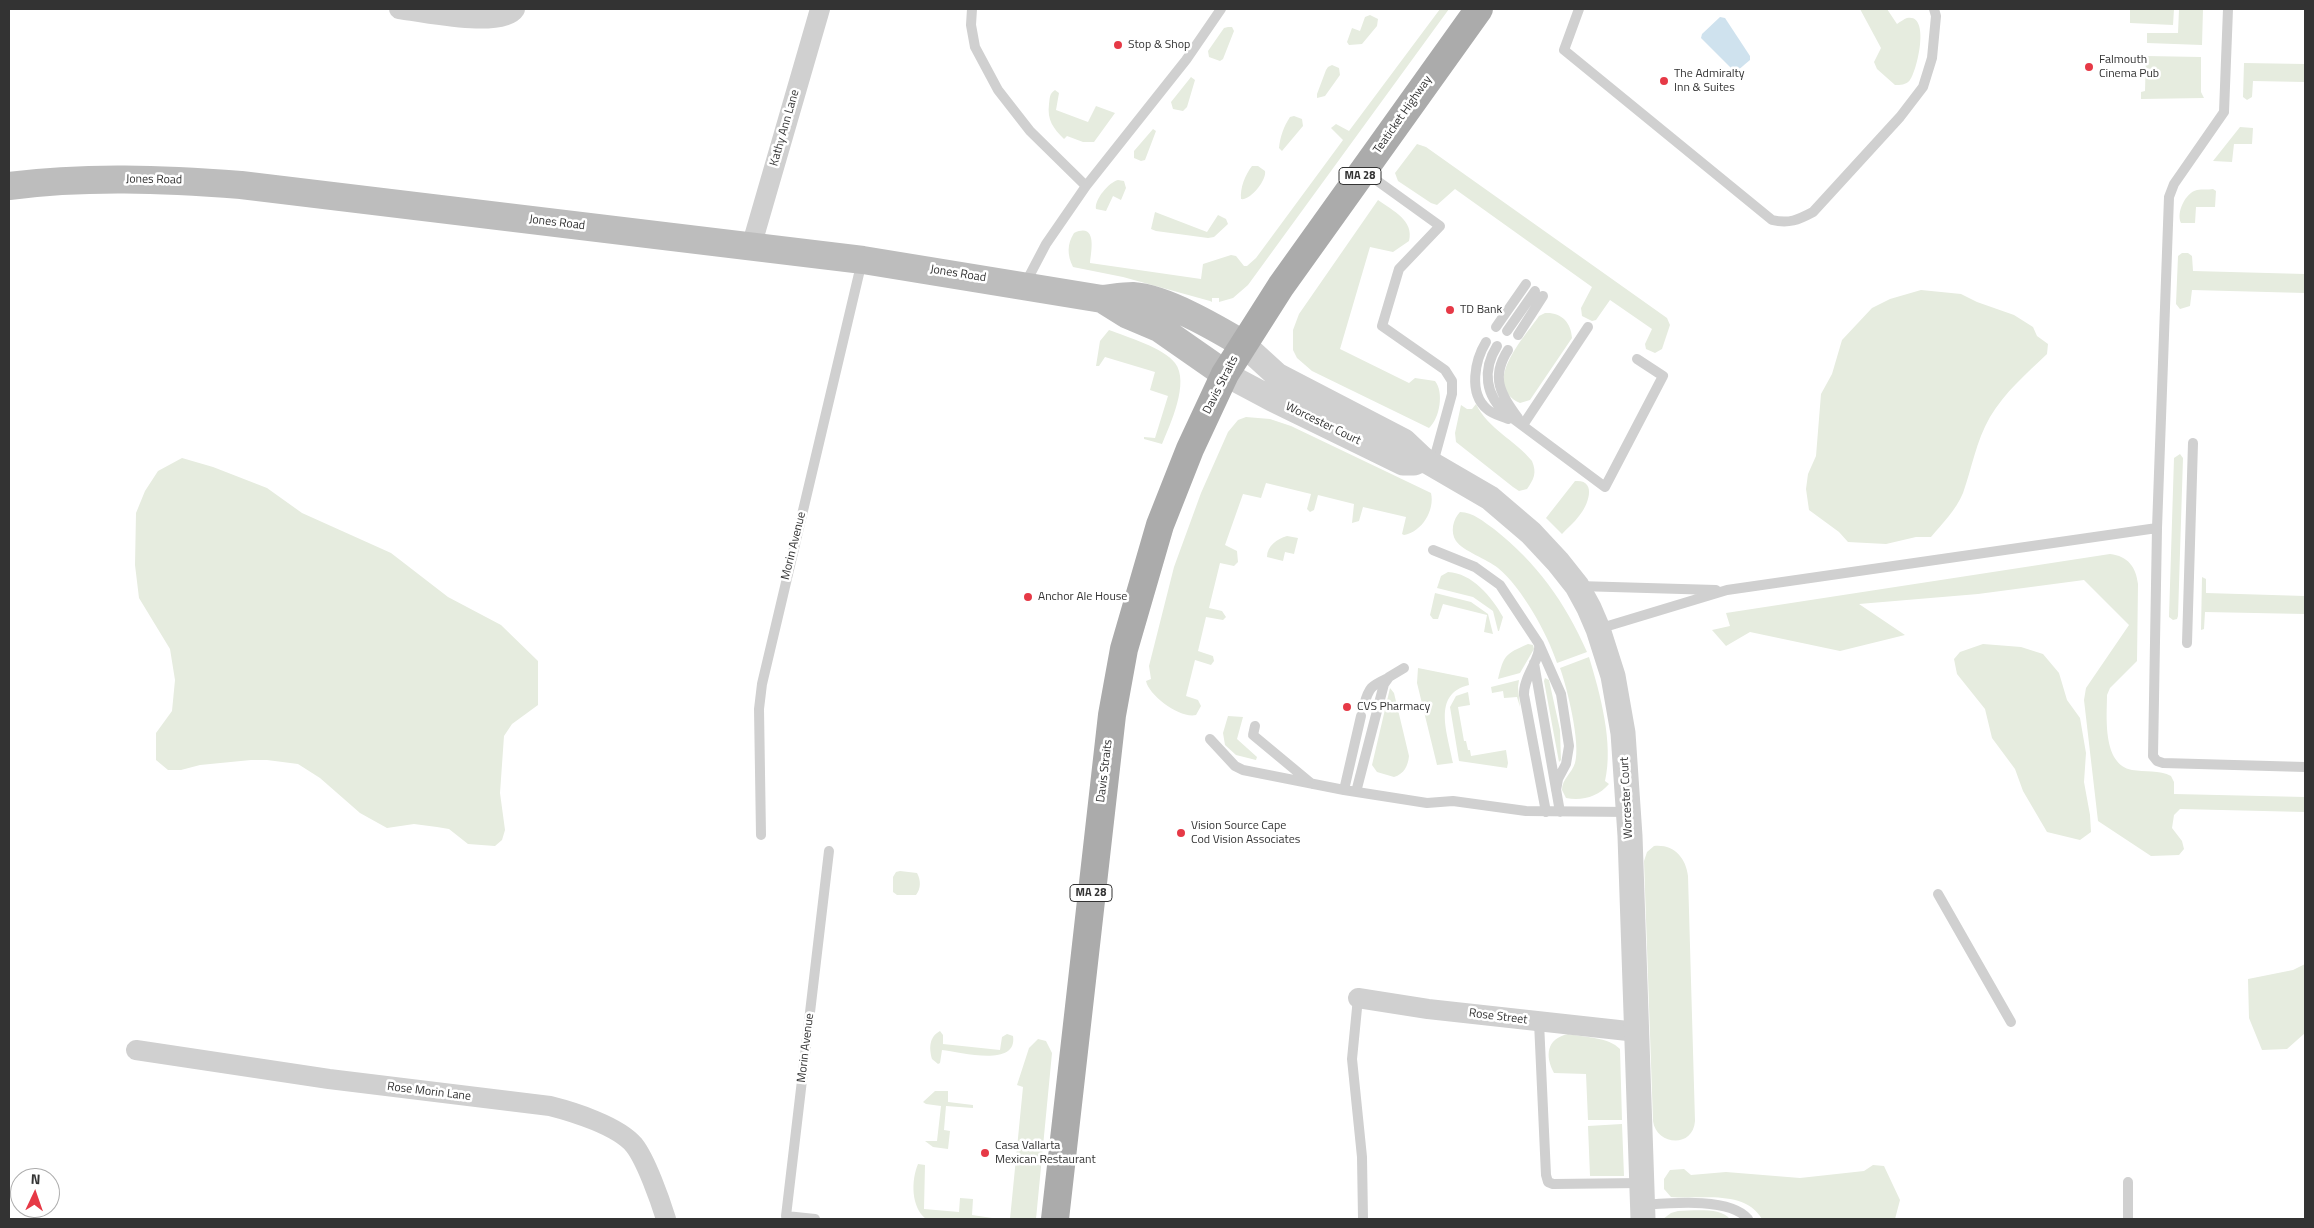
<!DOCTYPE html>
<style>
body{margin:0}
#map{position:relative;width:2314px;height:1228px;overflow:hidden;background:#fff;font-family:"Titillium Web",sans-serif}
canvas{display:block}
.frame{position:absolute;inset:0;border:10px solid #333;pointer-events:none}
.north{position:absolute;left:10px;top:1168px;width:50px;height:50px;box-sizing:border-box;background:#fff;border:1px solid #adadad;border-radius:50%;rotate:3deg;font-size:14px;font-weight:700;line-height:20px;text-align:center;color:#333}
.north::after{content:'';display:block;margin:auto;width:18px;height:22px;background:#e63946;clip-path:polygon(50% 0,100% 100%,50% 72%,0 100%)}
</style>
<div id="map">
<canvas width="2314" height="1228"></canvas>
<div class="frame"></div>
<div class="north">N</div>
</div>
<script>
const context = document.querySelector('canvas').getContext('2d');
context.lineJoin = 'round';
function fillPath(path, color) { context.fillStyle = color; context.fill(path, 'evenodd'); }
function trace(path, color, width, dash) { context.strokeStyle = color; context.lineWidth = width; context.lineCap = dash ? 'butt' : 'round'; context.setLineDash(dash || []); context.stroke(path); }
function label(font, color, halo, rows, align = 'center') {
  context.font = font + ' "Titillium Web",sans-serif'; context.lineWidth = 5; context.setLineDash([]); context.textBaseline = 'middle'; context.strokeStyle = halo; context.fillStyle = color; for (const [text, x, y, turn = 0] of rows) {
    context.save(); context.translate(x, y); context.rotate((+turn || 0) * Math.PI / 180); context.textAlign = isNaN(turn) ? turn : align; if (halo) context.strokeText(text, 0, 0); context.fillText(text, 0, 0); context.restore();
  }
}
const green = new Path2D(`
 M 1440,9 L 1449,9 L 1248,285 L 1233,298 L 1219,302 L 1219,298 L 1212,298 L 1212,302 L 1210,301 L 1123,277 L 1073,267 C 1067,255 1067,244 1074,233 C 1098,222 1091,252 1090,263 L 1201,279 L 1203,264 L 1231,255 L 1236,256 L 1244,266 L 1247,266 L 1256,258 L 1343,140 L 1331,128 L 1336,124 L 1349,131 Z
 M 1860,9 L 1887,9 L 1897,24 C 1900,22 1904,19 1907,18 C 1931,13 1917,71 1910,80 C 1906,85 1900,85 1895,85 L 1877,69 L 1874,62 L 1881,48 Z
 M 2130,9 L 2174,9 L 2173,25 L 2130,23 Z
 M 2179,9 L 2203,9 L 2202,45 L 2147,43 L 2147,33 L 2178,33 Z
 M 1370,15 L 1378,19 L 1377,26 L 1362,44 L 1349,45 L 1347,42 L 1352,28 L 1360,31 L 1365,17 Z
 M 1228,27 L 1232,27 L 1234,31 L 1223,59 L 1220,61 L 1209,57 L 1208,51 L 1224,28 Z
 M 2146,56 L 2201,57 L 2201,92 L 2204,98 L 2141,99 L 2141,92 L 2145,91 Z
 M 2244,63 L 2305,64 L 2305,82 L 2253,81 L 2252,97 L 2247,100 L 2243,97 Z
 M 1332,65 L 1339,68 L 1340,75 L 1325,96 L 1317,98 L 1317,94 L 1326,70 L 1328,67 Z
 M 1191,77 L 1195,80 L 1187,107 L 1183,111 L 1173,109 L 1171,102 Z
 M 1055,90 L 1059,93 L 1056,110 L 1088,122 L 1096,106 L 1115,113 L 1094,142 L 1083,142 L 1067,136 L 1064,139 C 1053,128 1047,120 1049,104 C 1050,98 1049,94 1055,90 Z
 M 1294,116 L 1302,119 L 1303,126 L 1282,151 L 1279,148 C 1280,137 1284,126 1290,117 Z
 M 2240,127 L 2253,128 L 2252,144 L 2234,144 L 2232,162 L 2213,161 Z
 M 1153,129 L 1156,131 L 1145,160 L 1141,161 L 1134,158 L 1134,151 Z
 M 1417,144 L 1426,147 L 1667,318 L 1670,325 L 1662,349 L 1655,353 L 1646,349 L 1645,344 L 1652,329 L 1610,300 L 1596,320 L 1592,321 L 1582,316 L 1581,308 L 1592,287 L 1455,189 L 1437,205 L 1431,203 L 1398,181 L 1395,173 Z
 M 1252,166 L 1258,166 L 1265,171 C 1267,180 1250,201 1241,199 C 1240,188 1245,175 1252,166 Z
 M 1118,180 L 1124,181 L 1126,188 L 1121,200 L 1113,196 L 1106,211 L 1096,209 C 1094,200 1109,182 1118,180 Z
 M 2213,189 L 2216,191 L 2215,207 L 2196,207 L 2195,223 L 2181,223 C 2176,213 2185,193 2197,190 C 2202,189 2208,190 2213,189 Z
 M 1378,200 C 1393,211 1414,220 1409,241 L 1393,252 L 1370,247 L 1340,349 L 1409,383 L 1415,378 L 1435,381 C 1444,392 1440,418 1429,428 L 1312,371 L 1297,358 L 1293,350 L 1293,330 L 1299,314 Z
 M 1155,212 L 1207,232 L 1218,215 L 1226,219 L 1228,224 L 1214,237 L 1208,238 L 1156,231 L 1151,229 Z
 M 2182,253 L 2188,253 L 2192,256 L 2193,271 L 2305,274 L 2305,293 L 2192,290 L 2190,306 L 2180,309 L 2176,304 L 2178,256 Z
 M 1921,290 L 1961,294 L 1977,302 L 2014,315 L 2033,327 L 2037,336 L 2048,344 L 2047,354 C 2026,374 2005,392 1990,417 C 1976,441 1972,468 1963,493 C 1956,510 1942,524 1931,537 L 1916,537 L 1886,544 L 1848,542 L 1839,532 L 1809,510 L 1806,489 L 1808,474 L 1816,456 L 1821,394 L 1832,374 L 1842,340 L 1872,308 L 1890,299 Z
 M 1545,313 C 1561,312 1571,322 1572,338 L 1530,400 L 1520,403 C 1480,384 1524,338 1539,316 Z
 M 1109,330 C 1127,337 1164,348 1175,363 C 1190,382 1170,425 1162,444 L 1144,439 L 1144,437 L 1155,438 L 1168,396 L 1150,390 L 1155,372 L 1105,357 L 1099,366 L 1096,366 L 1100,341 Z
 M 1476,404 C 1488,429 1515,440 1532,461 C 1537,473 1534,479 1527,489 L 1519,491 L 1513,487 L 1456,442 L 1455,433 L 1461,405 L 1467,409 L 1472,409 Z
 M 1246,417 L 1270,419 L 1291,426 L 1431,493 C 1435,510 1422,532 1404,535 L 1402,534 L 1406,517 L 1363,507 L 1359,521 L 1352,523 L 1354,504 L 1318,495 L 1314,510 L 1310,512 L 1307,509 L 1311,494 L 1266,483 L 1261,498 L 1243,494 L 1225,545 L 1237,551 L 1238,562 L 1234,566 L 1220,563 L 1209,608 L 1222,611 L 1226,617 L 1223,620 L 1206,617 L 1198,651 L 1213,656 L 1214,661 L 1211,665 L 1195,660 L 1186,696 L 1198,700 L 1201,706 L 1196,715 C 1181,719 1149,696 1146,681 L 1151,679 L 1149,666 L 1174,567 L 1201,493 L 1228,432 L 1238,420 Z
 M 2180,454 L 2183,458 L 2178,616 L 2177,619 L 2173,620 L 2169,617 L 2174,458 Z
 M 182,458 L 213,467 L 267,488 L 302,513 L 391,553 L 448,597 L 501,625 L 538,661 L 538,705 L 512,724 L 504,736 L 500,793 L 505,830 L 502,840 L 495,846 L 468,844 L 449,829 L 437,827 L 414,824 L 387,828 L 360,813 L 320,778 L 298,764 L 267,760 L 251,760 L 200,765 L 181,770 L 168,770 L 156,760 L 156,733 L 172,711 L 175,680 L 170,649 L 139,598 L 135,565 L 136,513 L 145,491 L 158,471 Z
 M 1575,481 C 1598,479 1588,506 1579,516 C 1574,523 1567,528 1562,534 L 1546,518 Z
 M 1460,512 C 1473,512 1484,522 1494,529 C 1537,563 1565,602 1587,652 L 1557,663 C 1547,633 1522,588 1498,568 C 1487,559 1463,551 1456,541 C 1450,532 1453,519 1460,512 Z
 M 1287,536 L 1298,538 L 1294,554 L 1285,552 L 1283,561 L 1267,557 C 1267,546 1277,539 1287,536 Z
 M 2110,554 C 2128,556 2136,567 2138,584 L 2137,661 L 2110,688 L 2107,695 C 2107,717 2102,764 2132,770 C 2144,772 2160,770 2171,776 L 2174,782 L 2174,794 L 2305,797 L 2305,812 L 2180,809 L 2174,815 L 2172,828 L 2182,841 L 2184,849 L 2179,855 L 2151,856 L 2098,821 L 2084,700 L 2086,688 L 2129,625 L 2084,580 L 1978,594 L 1859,604 L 1905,635 L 1840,651 L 1750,632 L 1726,646 L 1712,630 L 1730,626 L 1726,613 Z
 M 1448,572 C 1472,573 1492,597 1503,617 L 1499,631 L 1498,631 L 1493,611 L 1473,597 L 1437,588 L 1441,576 Z
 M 2202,577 L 2206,579 L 2206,593 L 2305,596 L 2305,614 L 2205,612 L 2204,629 L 2201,630 Z
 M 1435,593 L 1471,602 L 1488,614 L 1493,634 L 1484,632 L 1487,615 L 1443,604 L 1438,619 L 1433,619 L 1430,615 Z
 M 1528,644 L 1533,645 L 1534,649 L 1520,673 L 1498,679 C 1504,655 1505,654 1528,644 Z
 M 1983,644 L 2021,647 L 2043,654 L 2059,673 L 2067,700 L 2080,718 L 2086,753 L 2084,782 L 2090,815 L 2091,832 L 2080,840 L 2047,832 L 2023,791 L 2015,769 L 1992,738 L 1985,709 L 1957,674 L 1954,659 L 1960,652 Z
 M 1589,657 C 1600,693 1614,744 1605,781 L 1609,784 C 1598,797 1582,801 1566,798 L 1562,790 C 1562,779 1572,773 1575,763 C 1581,744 1567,687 1560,668 Z
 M 1418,668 L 1468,678 L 1469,685 C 1431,694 1448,734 1453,763 L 1437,765 L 1417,683 Z
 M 1545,678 L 1549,680 L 1560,730 L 1561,760 L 1559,762 L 1544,681 Z
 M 1519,680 L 1518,687 L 1520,707 L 1517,697 L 1504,698 L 1503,691 L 1492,693 L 1491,687 Z
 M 1390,688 L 1394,693 L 1409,756 C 1408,766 1404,774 1394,777 L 1377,772 L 1372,765 Z
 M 1468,692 L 1470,705 L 1458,707 L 1464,741 L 1466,741 L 1468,750 L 1470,750 L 1471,756 L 1506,750 L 1508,763 L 1507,768 L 1459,761 L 1450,707 L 1456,696 Z
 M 1228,716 L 1243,717 L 1237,739 L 1257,757 L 1256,760 L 1236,755 L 1225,745 L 1223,733 Z
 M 1654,846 C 1674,844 1686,858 1688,876 L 1695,1121 C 1693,1149 1656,1145 1653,1121 L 1644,861 L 1647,852 Z
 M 900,871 L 917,873 C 921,880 921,889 916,895 L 897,895 L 893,892 L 893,877 L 896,872 Z
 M 2305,964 L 2305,1033 L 2287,1049 L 2262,1050 L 2249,1018 L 2248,979 L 2293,970 Z
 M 940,1031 L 943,1035 L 943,1044 L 1000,1050 L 1002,1037 L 1007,1034 L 1013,1036 C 1018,1068 960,1052 942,1050 L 940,1063 L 938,1064 L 932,1059 C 929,1048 929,1037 940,1031 Z
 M 1568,1034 C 1583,1037 1609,1037 1620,1049 L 1622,1120 L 1588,1120 L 1586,1074 L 1554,1073 C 1545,1056 1546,1039 1568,1034 Z
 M 1038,1039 L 1046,1041 L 1052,1053 L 1036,1219 L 1010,1219 L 1023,1087 L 1017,1085 L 1029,1048 Z
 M 935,1091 L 948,1091 L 948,1102 L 973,1105 L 973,1108 L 946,1106 L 944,1130 L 950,1131 L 948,1149 L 933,1147 L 925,1141 L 937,1141 L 941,1106 L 926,1104 L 923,1102 Z
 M 1622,1124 L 1624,1176 L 1590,1176 L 1588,1126 Z
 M 918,1164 L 925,1165 L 924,1209 L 959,1212 L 960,1198 L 973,1199 L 972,1215 L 999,1219 L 926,1219 C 911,1207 911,1181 918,1164 Z
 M 1873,1165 L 1884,1166 L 1900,1200 L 1895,1219 L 1762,1219 C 1744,1189 1700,1200 1671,1197 L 1664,1189 L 1664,1179 L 1670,1170 L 1684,1169 L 1691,1175 L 1726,1172 L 1800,1178 L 1864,1171 Z
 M 1678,1211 C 1693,1211 1720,1207 1730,1219 L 1663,1219 L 1671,1213 Z`);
const water = new Path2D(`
 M 1720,17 L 1725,18 L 1750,56 L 1750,60 L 1737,71 L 1734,71 L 1701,38 L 1702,34 Z`);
const service = new Path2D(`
 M 972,9 L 971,25 L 975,47 L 998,90 L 1030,131 L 1086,186 L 1046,244 L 1025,284
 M 1579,9 L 1564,50 L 1772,220 C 1789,224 1798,220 1813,212 L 1900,117 L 1923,87 L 1932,58 L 1936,16 L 1934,9
 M 2228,9 L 2224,112 L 2174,184 L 2169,197 L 2157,528 L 2153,756 L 2157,761 L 2163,763 L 2305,767
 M 1365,172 L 1440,226 L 1399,269 L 1382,326 L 1445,370 L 1452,381 L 1452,394 L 1433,463
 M 1086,186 L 1186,60 L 1221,9
 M 1496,327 L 1526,284
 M 1507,331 L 1535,291
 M 1518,335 L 1543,296
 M 1486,342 C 1475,360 1468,393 1487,409 C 1492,414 1501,416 1508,419
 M 1497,346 C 1482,370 1485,396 1507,414 L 1605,487 L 1663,376 L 1637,359
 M 1508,350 C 1490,378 1501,394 1518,418
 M 1523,425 L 1588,327
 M 1433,550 L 1475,567 L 1500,585 L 1539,644 L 1561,694 L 1569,746 L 1566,764 L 1558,779 L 1556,790
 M 1578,586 L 1716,590
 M 1598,629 L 1727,590 L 2157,528
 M 2187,643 L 2193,443
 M 1539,644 C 1542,658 1523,676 1524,695 L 1546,812
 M 1534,663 L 1560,812
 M 1364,705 C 1369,687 1371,686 1388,678
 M 1255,726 L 1253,735 L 1312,784
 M 1210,739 L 1235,766 L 1243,770 L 1344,790 L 1427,803 L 1453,801 L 1526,811 L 1629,812
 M 1344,790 L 1361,716
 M 1356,792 L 1384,684 L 1389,677 L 1404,668
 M 761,835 L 759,709 L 762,684 L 862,261
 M 1938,894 L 2011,1022
 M 1358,998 L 1352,1059 L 1362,1157 L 1363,1219
 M 1539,1022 L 1546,1175 L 1548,1182 L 1553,1184 L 1641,1183
 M 1643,1205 C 1670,1203 1730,1197 1748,1219
 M 815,1219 L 786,1216 L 829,851
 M 2128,1219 L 2128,1182`);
const minor = new Path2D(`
 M 399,9 C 421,12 503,29 515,9
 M 751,247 L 820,9
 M 1358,998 L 1428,1009 L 1637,1032
 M 136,1050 L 329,1079 L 550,1106 C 574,1112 618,1126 634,1145 C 646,1160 660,1200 666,1219`);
const tertiary = new Path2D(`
 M 1243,344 L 1277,375 L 1404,441 L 1423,459 L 1490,498 L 1531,533 L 1558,562 L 1577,586 L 1589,608 L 1598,629 L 1613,676 L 1623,733 L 1630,836 L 1643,1219
 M 1225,374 L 1272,399 L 1403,463 L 1414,463 L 1423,459`);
const secondary = new Path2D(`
 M 9,186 C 86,176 163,179 241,185 L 863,260 L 1102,299 C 1112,298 1123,296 1133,296 C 1165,298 1216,328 1243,344
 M 1102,299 L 1126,314 L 1159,328 L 1225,374`);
const primary = new Path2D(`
 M 1055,1219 L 1112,715 L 1124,649 L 1160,525 L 1190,449 L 1225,374 L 1281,286 L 1479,9`);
const markers = [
 [1118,45,5,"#e63946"],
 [2089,67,5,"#e63946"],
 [1664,81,5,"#e63946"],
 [1450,310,5,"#e63946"],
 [1028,597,5,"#e63946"],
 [1347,707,5,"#e63946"],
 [1181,833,5,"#e63946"],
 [985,1153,5,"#e63946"]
];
const shields = [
 [1360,176,42],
 [1091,893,42]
];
const shieldNames = [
 ["MA 28",1360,176],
 ["MA 28",1091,893]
];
const poiNames = [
 ["Stop & Shop",1128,45],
 ["Falmouth",2099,60],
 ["Cinema Pub",2099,74],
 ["The Admiralty",1674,74],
 ["Inn & Suites",1674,88],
 ["TD Bank",1460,310],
 ["Anchor Ale House",1038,597],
 ["CVS Pharmacy",1357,707],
 ["Vision Source Cape",1191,826],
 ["Cod Vision Associates",1191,840],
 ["Casa Vallarta",995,1146],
 ["Mexican Restaurant",995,1160]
];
const streetNames = [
 ["Teaticket Highway",1403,115,-55],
 ["Kathy Ann Lane",785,128,-74],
 ["Jones Road",154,180,1],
 ["Jones Road",557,223,7],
 ["Jones Road",958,274,9],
 ["Davis Straits",1221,385,-63],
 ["Worcester Court",1323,424,26],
 ["Morin Avenue",794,546,-76],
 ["Davis Straits",1105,771,-83],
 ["Worcester Court",1627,798,-93],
 ["Rose Street",1498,1017,7],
 ["Morin Avenue",806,1048,-83],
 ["Rose Morin Lane",429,1092,7]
];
fillPath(green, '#e6ecdf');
fillPath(water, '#cfe2ee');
trace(service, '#d0d0d0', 10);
trace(minor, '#d0d0d0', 20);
trace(tertiary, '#d0d0d0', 25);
trace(secondary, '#bdbdbd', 28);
trace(primary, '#ababab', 28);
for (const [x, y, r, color] of markers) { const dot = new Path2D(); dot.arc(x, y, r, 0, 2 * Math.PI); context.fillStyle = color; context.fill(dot); trace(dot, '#fff', 2); }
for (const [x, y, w] of shields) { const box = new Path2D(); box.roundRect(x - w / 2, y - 8.5, w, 17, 4); context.fillStyle = '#fff'; context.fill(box); trace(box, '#333', 1); }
label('bold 11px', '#333', null, shieldNames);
label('12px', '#333', '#fff', poiNames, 'left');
label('12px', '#333', '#fff', streetNames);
</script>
